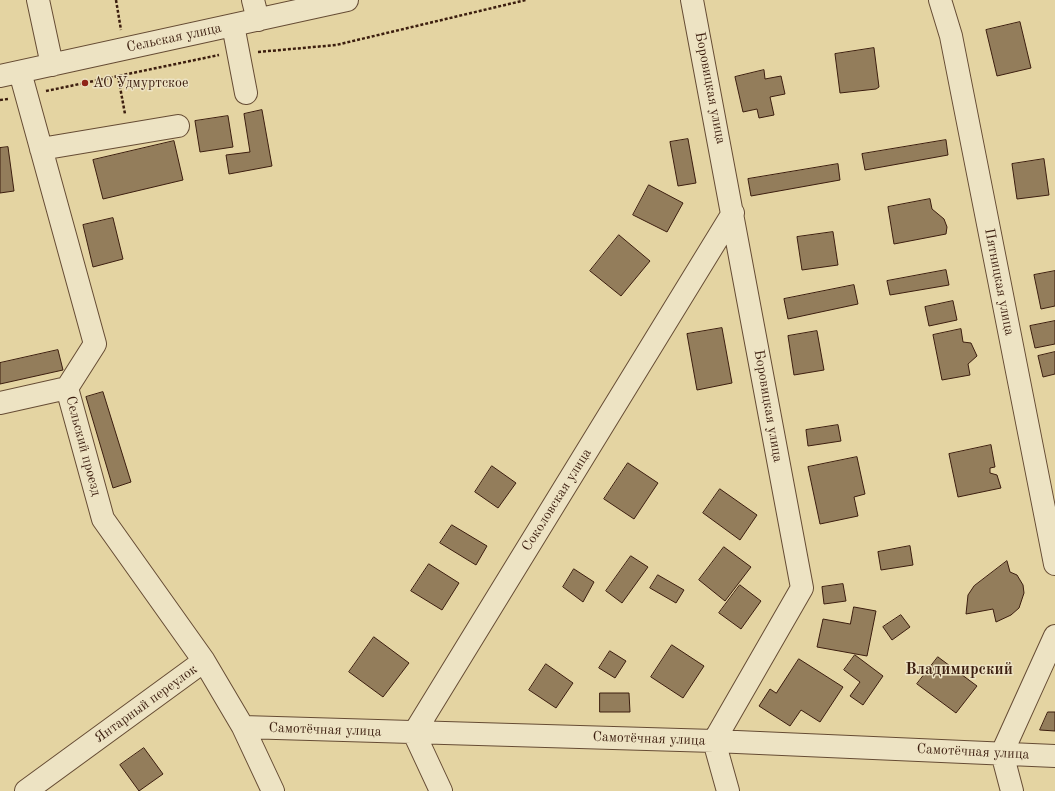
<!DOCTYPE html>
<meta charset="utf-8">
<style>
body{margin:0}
canvas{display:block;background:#e4d4a2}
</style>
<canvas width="1055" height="791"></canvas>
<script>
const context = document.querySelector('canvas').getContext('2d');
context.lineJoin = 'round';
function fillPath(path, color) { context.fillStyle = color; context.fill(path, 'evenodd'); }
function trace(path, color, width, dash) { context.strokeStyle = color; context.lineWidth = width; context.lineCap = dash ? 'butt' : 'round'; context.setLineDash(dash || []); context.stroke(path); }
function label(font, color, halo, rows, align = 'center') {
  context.font = font + ' "Old Standard TT",serif'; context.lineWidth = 3; context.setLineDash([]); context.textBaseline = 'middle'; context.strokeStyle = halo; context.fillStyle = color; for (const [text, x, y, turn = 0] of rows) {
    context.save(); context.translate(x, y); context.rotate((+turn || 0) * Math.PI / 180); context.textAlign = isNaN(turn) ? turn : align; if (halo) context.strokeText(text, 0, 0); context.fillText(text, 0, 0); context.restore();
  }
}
const building = new Path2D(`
 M 1020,22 L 1031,68 L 997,76 L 986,30 Z
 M 874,48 L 879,87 L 876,89 L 840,93 L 835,54 Z
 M 764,70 L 765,79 L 781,76 L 785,94 L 770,97 L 774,115 L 759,118 L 757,109 L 743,112 L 735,77 Z
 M 262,110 L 272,166 L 229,174 L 226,155 L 250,152 L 244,114 Z
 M 228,116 L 233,147 L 200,152 L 195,121 Z
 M 688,139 L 696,183 L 678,186 L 670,142 Z
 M 946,140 L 948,155 L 865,170 L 862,154 Z
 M 174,141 L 183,180 L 103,199 L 93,160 Z
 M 8,147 L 14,191 L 0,193 L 0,148 Z
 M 1044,159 L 1049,195 L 1017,199 L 1012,164 Z
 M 838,164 L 840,180 L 751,196 L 748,179 Z
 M 649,185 L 683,203 L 667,232 L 633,215 Z
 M 930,199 L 932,209 L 944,219 L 947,227 L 946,234 L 894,244 L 888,207 Z
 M 113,218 L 123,259 L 93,267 L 83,225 Z
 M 833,232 L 838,265 L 802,270 L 797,237 Z
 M 619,235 L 650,261 L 621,296 L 590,271 Z
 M 946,270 L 949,285 L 890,295 L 887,281 Z
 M 1055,271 L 1055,306 L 1041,309 L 1034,275 Z
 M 854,285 L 858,304 L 788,319 L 784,299 Z
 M 953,301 L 957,320 L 929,326 L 925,307 Z
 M 1055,321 L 1055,344 L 1035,348 L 1030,326 Z
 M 722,328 L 732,383 L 697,390 L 687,334 Z
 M 961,329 L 963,342 L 971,343 L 977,356 L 968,364 L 970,375 L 942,380 L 933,335 Z
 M 817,331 L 824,370 L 794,375 L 788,336 Z
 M 58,350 L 63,370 L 0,384 L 0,363 Z
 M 1055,352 L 1055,374 L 1043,377 L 1038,356 Z
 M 103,392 L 131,482 L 113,488 L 86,397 Z
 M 838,425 L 841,441 L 808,446 L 806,430 Z
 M 991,445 L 995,467 L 990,468 L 990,473 L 997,475 L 1001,488 L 958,497 L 949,454 Z
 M 857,457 L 865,494 L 854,497 L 858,516 L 820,524 L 808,467 Z
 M 628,463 L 658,483 L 634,519 L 604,499 Z
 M 492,466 L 516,483 L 498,508 L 475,492 Z
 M 720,489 L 757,515 L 740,540 L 703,513 Z
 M 452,525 L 487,546 L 476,565 L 440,543 Z
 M 910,546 L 913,565 L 881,570 L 878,552 Z
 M 724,547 L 751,567 L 725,601 L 699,580 Z
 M 631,556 L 648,567 L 622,603 L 606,591 Z
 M 1007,561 L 1010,572 L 1017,575 L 1023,585 L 1024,593 L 1019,608 L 1011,615 L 996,622 L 993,609 L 966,614 L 968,595 L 974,586 Z
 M 429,564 L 459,583 L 442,610 L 411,591 Z
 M 574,569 L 594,582 L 583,602 L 563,587 Z
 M 658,575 L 684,590 L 676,603 L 650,588 Z
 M 843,584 L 846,601 L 824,604 L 822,587 Z
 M 740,585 L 761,601 L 741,629 L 719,613 Z
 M 854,607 L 876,611 L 867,656 L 817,647 L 823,619 L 850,624 Z
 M 901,615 L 910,627 L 892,640 L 883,627 Z
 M 374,637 L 409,663 L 383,697 L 349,672 Z
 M 672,645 L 704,666 L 683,698 L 651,677 Z
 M 610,651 L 626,661 L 615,678 L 599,668 Z
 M 855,655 L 883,676 L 863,705 L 850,696 L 860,682 L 844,670 Z
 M 938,657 L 977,686 L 956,713 L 917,684 Z
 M 799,659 L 843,687 L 820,722 L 801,710 L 790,726 L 759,706 L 770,689 L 776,693 Z
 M 546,664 L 573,683 L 556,708 L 529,690 Z
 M 600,693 L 629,693 L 630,712 L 600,712 Z
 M 1048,712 L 1055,712 L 1055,731 L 1040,730 Z
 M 144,748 L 163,774 L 139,791 L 120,765 Z`);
const path = new Path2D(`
 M 116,0 L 121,30
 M 258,52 L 336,45 L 526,0
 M 118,76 L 125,114
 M 46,91 L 219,55
 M 0,100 L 8,99`);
const minor = new Path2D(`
 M 38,0 L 52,65
 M 253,0 L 258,20
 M 692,0 L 802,588 L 714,741 L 728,791
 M 940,0 L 951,36 L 1055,564
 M 233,25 L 246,93
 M 20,72 L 95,344 L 67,388 L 103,519 L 204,661
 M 0,76 L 347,0
 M 41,149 L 178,126
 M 0,403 L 67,388
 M 243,727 L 714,741 L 1055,756
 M 26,791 L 204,661 L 243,727 L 273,791
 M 441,791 L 414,733 L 733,213
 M 1012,791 L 1002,753 L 1055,636`);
const markers = [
 [85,83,4,"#8f2418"]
];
const streetNames = [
 ["Сельская улица",174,38,-12],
 ["Боровицкая улица",710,88,79],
 ["Пятницкая улица",999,282,79],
 ["Боровицкая улица",768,406,80],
 ["Сельский проезд",83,446,75],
 ["Соколовская улица",557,500,-58],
 ["Янтарный переулок",146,704,-36],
 ["Самотёчная улица",325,730,2],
 ["Самотёчная улица",649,739,2],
 ["Самотёчная улица",973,752,3]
];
const poiNames = [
 ["АО Удмуртское",93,83]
];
const quarterNames = [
 ["Владимирский",959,670]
];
fillPath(building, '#937d5b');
trace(building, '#3c1e0f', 1);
trace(minor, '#664c34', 24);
trace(path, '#3c1e0f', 2.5, [3, 2]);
trace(minor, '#ede3c3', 22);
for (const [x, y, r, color] of markers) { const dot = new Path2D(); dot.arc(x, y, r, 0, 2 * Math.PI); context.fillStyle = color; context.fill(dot); trace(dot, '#ede3c3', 1.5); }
label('14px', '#3c1e0f', '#ede3c3', streetNames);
label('14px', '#3c1e0f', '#ede3c3', poiNames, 'left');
label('bold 16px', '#3c1e0f', '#ede3c3', quarterNames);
</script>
